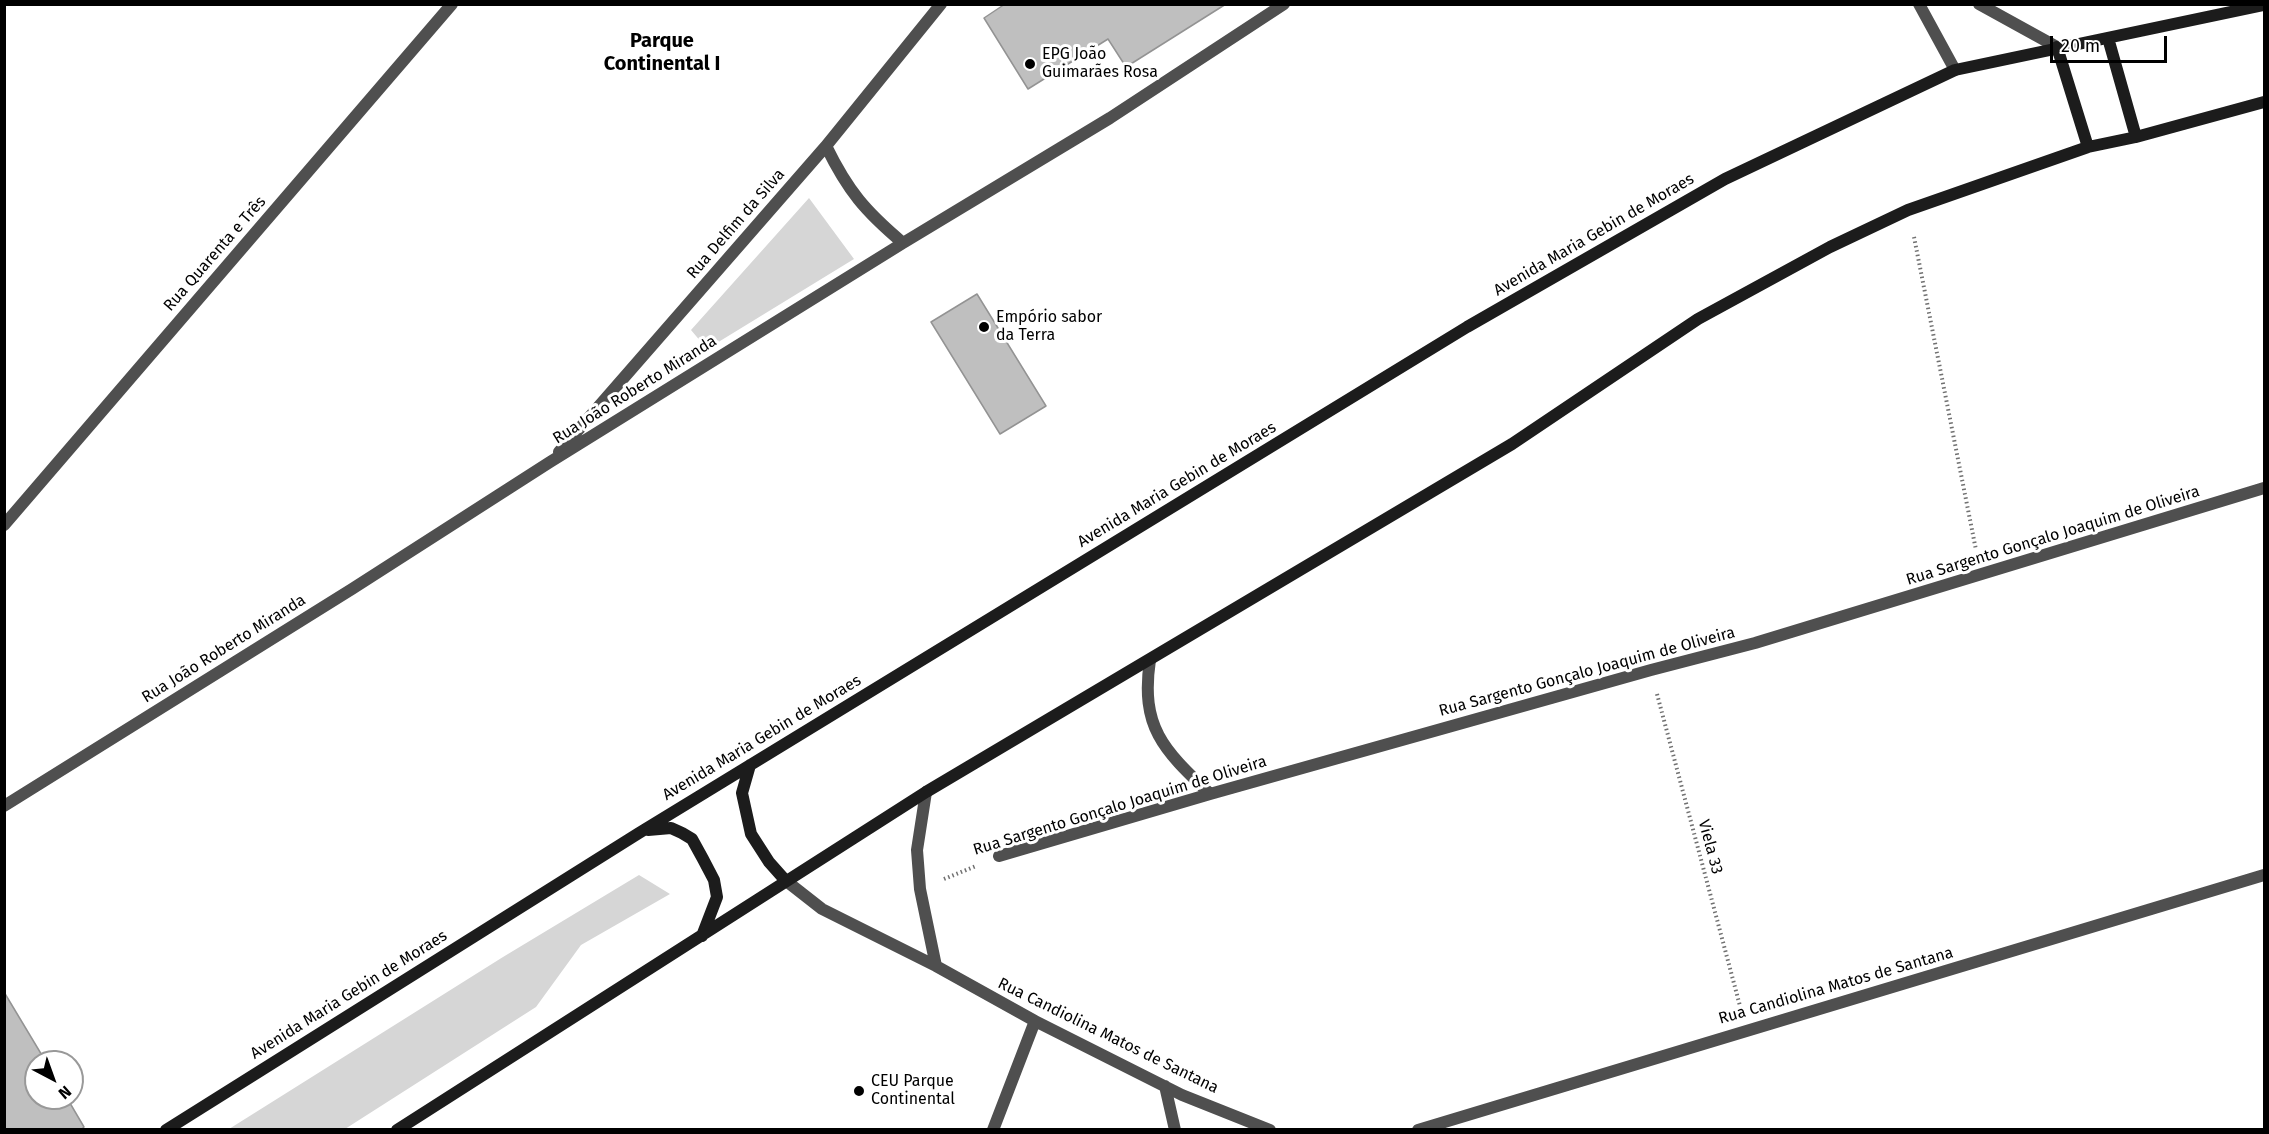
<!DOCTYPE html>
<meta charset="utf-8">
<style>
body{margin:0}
#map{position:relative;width:2269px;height:1134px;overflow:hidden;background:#fff;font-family:"Fira Sans",sans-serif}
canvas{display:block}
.frame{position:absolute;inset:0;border:6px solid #000;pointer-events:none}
.north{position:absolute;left:24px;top:1050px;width:60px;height:60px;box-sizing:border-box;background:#fff;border:2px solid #999;border-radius:50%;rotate:139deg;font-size:16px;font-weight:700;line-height:24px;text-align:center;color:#000}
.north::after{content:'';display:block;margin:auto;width:21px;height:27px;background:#000;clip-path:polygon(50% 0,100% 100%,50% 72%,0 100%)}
.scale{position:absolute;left:2050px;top:36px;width:117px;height:27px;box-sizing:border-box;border:3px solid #000;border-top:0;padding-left:8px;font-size:18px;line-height:21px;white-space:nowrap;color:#000;-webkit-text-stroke:4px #fff;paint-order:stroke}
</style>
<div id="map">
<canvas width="2269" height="1134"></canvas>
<div class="frame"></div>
<div class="north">N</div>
<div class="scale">20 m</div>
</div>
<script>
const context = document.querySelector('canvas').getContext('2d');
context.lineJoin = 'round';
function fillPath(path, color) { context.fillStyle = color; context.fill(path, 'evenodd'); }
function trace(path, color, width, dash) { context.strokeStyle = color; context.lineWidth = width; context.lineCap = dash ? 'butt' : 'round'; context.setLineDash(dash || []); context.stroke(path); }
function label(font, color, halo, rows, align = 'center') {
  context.font = font + ' "Fira Sans",sans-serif'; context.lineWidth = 6; context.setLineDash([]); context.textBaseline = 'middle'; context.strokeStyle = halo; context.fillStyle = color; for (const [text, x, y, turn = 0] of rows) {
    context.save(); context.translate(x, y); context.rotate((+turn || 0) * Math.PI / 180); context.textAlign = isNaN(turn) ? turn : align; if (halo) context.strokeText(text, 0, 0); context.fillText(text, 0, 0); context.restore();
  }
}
const green = new Path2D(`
 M 809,198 L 854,259 L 707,349 L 691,330 Z
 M 639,875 L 670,894 L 581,945 L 536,1007 L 345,1129 L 229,1129 L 503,957 Z`);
const building = new Path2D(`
 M 1005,4 L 1226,4 L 1126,67 L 1108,39 L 1028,89 L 984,18 Z
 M 977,294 L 1046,406 L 1000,434 L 931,322 Z
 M 4,992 L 46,1062 L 36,1062 L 36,1098 L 67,1098 L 84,1127 L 81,1130 L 4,1130 Z`);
const path = new Path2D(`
 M 1914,237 L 1976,550
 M 1657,694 L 1740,1006
 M 944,879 L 976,866`);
const street = new Path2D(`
 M 1919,4 L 1955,70
 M 1979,4 L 2057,47
 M 826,146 C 848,191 865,211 903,243
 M 559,452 L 826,146 L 941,4
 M 4,525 L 452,4
 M 1150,660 C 1140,728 1164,750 1210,794
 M 926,792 L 917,850 L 920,889 L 936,966
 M 4,806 L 352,589 L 550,462 L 903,243 L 1110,118 L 1284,4
 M 999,856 L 1210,794 L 1651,670 L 1755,643 L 2264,488
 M 785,880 L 822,909 L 936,966 L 1035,1021 L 1182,1095 L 1270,1130
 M 1165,1086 L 1175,1130
 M 993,1130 L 1035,1021
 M 1418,1130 L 2264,875`);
const secondary = new Path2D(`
 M 2108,38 L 2136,137
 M 2057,47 L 2088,147
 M 750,765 L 742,793 L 751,834 L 769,862 L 785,880
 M 648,830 L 671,828 L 682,833 L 692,839 L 703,859 L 714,880 L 717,897 L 702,936
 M 166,1130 L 639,833 L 1467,327 L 1725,179 L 1955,70 L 2264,5
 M 397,1130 L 926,792 L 1512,444 L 1698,319 L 1830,247 L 1908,210 L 2088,147 L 2136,137 L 2264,102`);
const markers = [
 [1030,64,6,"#000"],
 [984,327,6,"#000"],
 [859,1091,6,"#000"]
];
const poiNames = [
 ["EPG João",1042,55],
 ["Guimarães Rosa",1042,73],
 ["Empório sabor",996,318],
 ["da Terra",996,336],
 ["CEU Parque",871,1082],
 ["Continental",871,1100]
];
const streetNames = [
 ["Rua Delfim da Silva",736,224,-49],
 ["Avenida Maria Gebin de Moraes",1594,235,-30],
 ["Rua Quarenta e Três",215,254,-49],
 ["Rua João Roberto Miranda",635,390,-32],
 ["Avenida Maria Gebin de Moraes",1177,485,-31],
 ["Rua Sargento Gonçalo Joaquim de Oliveira",2053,536,-17],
 ["Rua João Roberto Miranda",224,649,-32],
 ["Rua Sargento Gonçalo Joaquim de Oliveira",1587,672,-15],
 ["Avenida Maria Gebin de Moraes",762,738,-31],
 ["Rua Sargento Gonçalo Joaquim de Oliveira",1120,806,-17],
 ["Viela 33",1710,847,75],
 ["Rua Candiolina Matos de Santana",1836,986,-16],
 ["Avenida Maria Gebin de Moraes",349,995,-32],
 ["Rua Candiolina Matos de Santana",1108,1036,26]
];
const quarterNames = [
 ["Parque",662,41],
 ["Continental I",662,64]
];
fillPath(green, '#d6d6d6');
fillPath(building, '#bfbfbf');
trace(building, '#939393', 1.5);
trace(path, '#717171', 4, [1.5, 3]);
trace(street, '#4f4f4f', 12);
trace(secondary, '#1c1c1c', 12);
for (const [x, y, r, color] of markers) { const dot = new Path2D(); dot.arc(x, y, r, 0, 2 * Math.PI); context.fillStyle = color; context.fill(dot); trace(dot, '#fff', 2); }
label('16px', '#000', '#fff', poiNames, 'left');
label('16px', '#000', '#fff', streetNames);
label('bold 20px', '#000', '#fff', quarterNames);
</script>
